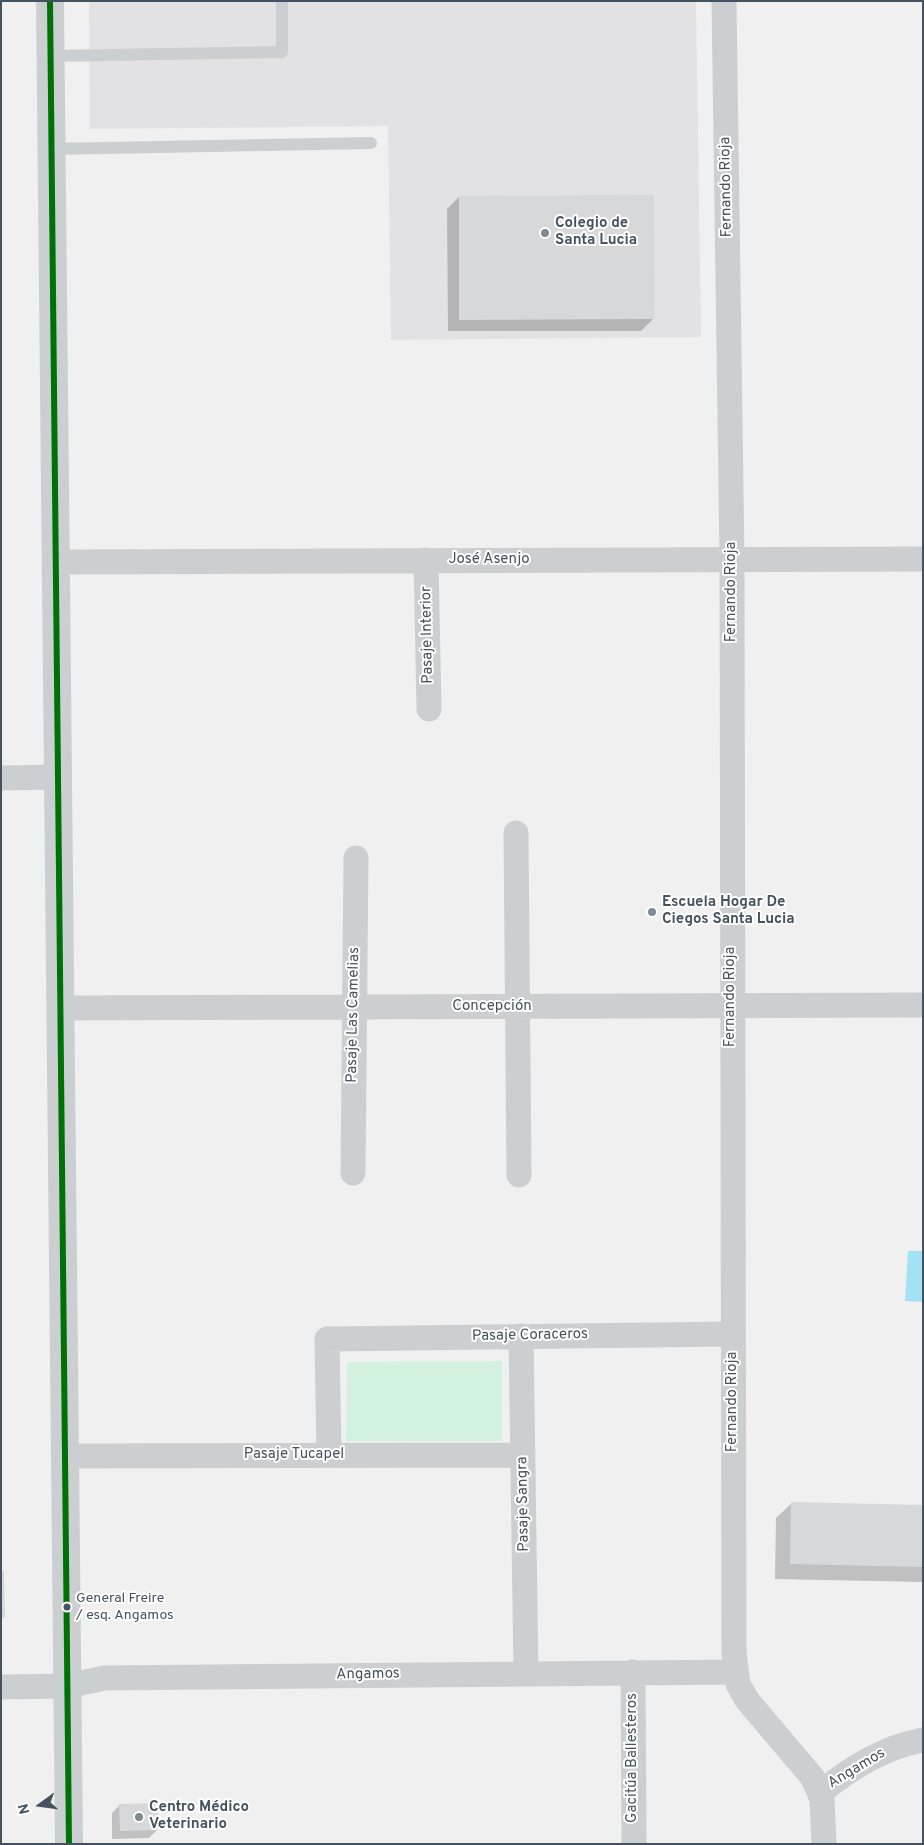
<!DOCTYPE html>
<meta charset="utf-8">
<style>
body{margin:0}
#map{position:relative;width:924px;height:1845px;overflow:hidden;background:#f1f0f0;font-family:Overpass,sans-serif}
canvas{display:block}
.frame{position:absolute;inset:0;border:2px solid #45525f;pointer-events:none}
.north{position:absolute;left:15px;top:1780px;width:50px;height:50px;-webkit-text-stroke:4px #fff;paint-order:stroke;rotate:256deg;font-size:14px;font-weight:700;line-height:20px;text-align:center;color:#45525f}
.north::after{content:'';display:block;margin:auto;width:18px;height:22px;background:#45525f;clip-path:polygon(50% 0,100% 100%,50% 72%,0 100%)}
</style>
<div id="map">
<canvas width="924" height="1845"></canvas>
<div class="frame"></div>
<div class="north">N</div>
</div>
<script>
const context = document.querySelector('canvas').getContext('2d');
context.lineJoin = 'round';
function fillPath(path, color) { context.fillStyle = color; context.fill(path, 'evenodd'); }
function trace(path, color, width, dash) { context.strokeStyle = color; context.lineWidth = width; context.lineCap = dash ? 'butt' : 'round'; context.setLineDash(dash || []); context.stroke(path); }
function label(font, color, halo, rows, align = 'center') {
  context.font = font + ' Overpass,sans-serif'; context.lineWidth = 4; context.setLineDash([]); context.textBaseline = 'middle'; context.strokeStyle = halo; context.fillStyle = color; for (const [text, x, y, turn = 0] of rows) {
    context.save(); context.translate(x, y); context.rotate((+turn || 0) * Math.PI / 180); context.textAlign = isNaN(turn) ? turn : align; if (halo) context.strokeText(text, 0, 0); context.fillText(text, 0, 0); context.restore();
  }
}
const education = new Path2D(`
 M 89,1 L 696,1 L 701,337 L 391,340 L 388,126 L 90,129 Z`);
const green = new Path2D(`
 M 502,1361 L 502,1441 L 346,1441 L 347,1362 Z`);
const water = new Path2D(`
 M 908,1251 L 923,1251 L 923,1302 L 905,1301 Z`);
const shadow = new Path2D(`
 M 459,197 L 653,319 L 641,331 L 448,331 L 447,209 Z
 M 792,1503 L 923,1506 L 923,1582 L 775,1579 L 776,1518 Z
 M 120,1805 L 157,1830 L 149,1838 L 112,1839 L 112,1813 Z`);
const building = new Path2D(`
 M 654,195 L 655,319 L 459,320 L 459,196 Z
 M 791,1502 L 923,1505 L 923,1567 L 790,1564 Z
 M 1,1571 L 4,1571 L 5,1618 L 1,1618 Z
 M 158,1803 L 158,1830 L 120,1831 L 119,1804 Z`);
const service = new Path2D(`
 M 50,56 L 282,52 L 282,1
 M 51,149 L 371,143`);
const minor = new Path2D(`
 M 724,1 L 732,559 L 734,1653 L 738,1684 L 747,1700 L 813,1778 L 822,1799 L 824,1844
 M 426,560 L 429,709
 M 56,562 L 923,559
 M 1,778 L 58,777
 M 516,833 L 519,1175
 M 61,1008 L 923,1005
 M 353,1173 L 356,858
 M 521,1336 L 526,1673
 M 329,1455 L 327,1339 L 732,1334
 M 66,1456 L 523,1455
 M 633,1672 L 634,1844
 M 1,1687 L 68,1686 L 104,1678 L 736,1672
 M 821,1792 C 851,1768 884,1747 923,1740`);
const tertiary = new Path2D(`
 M 50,1 L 69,1844`);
const bus1 = new Path2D(`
 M 50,1 L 69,1844`);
const markers = [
 [545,233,5,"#818992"],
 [652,912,5,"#818992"],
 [67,1607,4.5,"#45525f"],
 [139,1817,5,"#818992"]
];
const busNames = [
 ["General Freire",76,1599],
 ["/ esq. Angamos",76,1616]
];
const streetNames = [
 ["Fernando Rioja",727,187,-91],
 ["José Asenjo",489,560],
 ["Fernando Rioja",732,592,-90],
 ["Pasaje Interior",428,635,-91],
 ["Fernando Rioja",731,997,-90],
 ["Concepción",492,1007],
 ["Pasaje Las Camelias",354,1015,-89],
 ["Pasaje Coraceros",530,1336,-1],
 ["Fernando Rioja",733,1402,-90],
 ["Pasaje Tucapel",294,1455],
 ["Pasaje Sangra",524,1504,-91],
 ["Angamos",368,1675,-1],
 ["Gacitúa Ballesteros",633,1758,-90],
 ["Angamos",857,1769,-31]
];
const poiNames = [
 ["Colegio de",555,224],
 ["Santa Lucia",555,241],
 ["Escuela Hogar De",662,903],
 ["Ciegos Santa Lucia",662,920],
 ["Centro Médico",149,1808],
 ["Veterinario",149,1825]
];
fillPath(education, '#e2e1e3');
fillPath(green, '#d2f2df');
fillPath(water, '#a3e1f4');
fillPath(shadow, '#0003');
fillPath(building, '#d7d8da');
trace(service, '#cccfd1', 12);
trace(minor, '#cccfd1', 25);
trace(tertiary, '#cccfd1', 28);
trace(bus1, '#007106', 6);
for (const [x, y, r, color] of markers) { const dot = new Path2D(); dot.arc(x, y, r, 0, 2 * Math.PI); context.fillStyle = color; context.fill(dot); trace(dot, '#fff', 2); }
label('14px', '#45525f', '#fff', busNames, 'left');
label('15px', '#45525f', '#fff', streetNames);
label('bold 15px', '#45525f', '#fff', poiNames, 'left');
</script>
